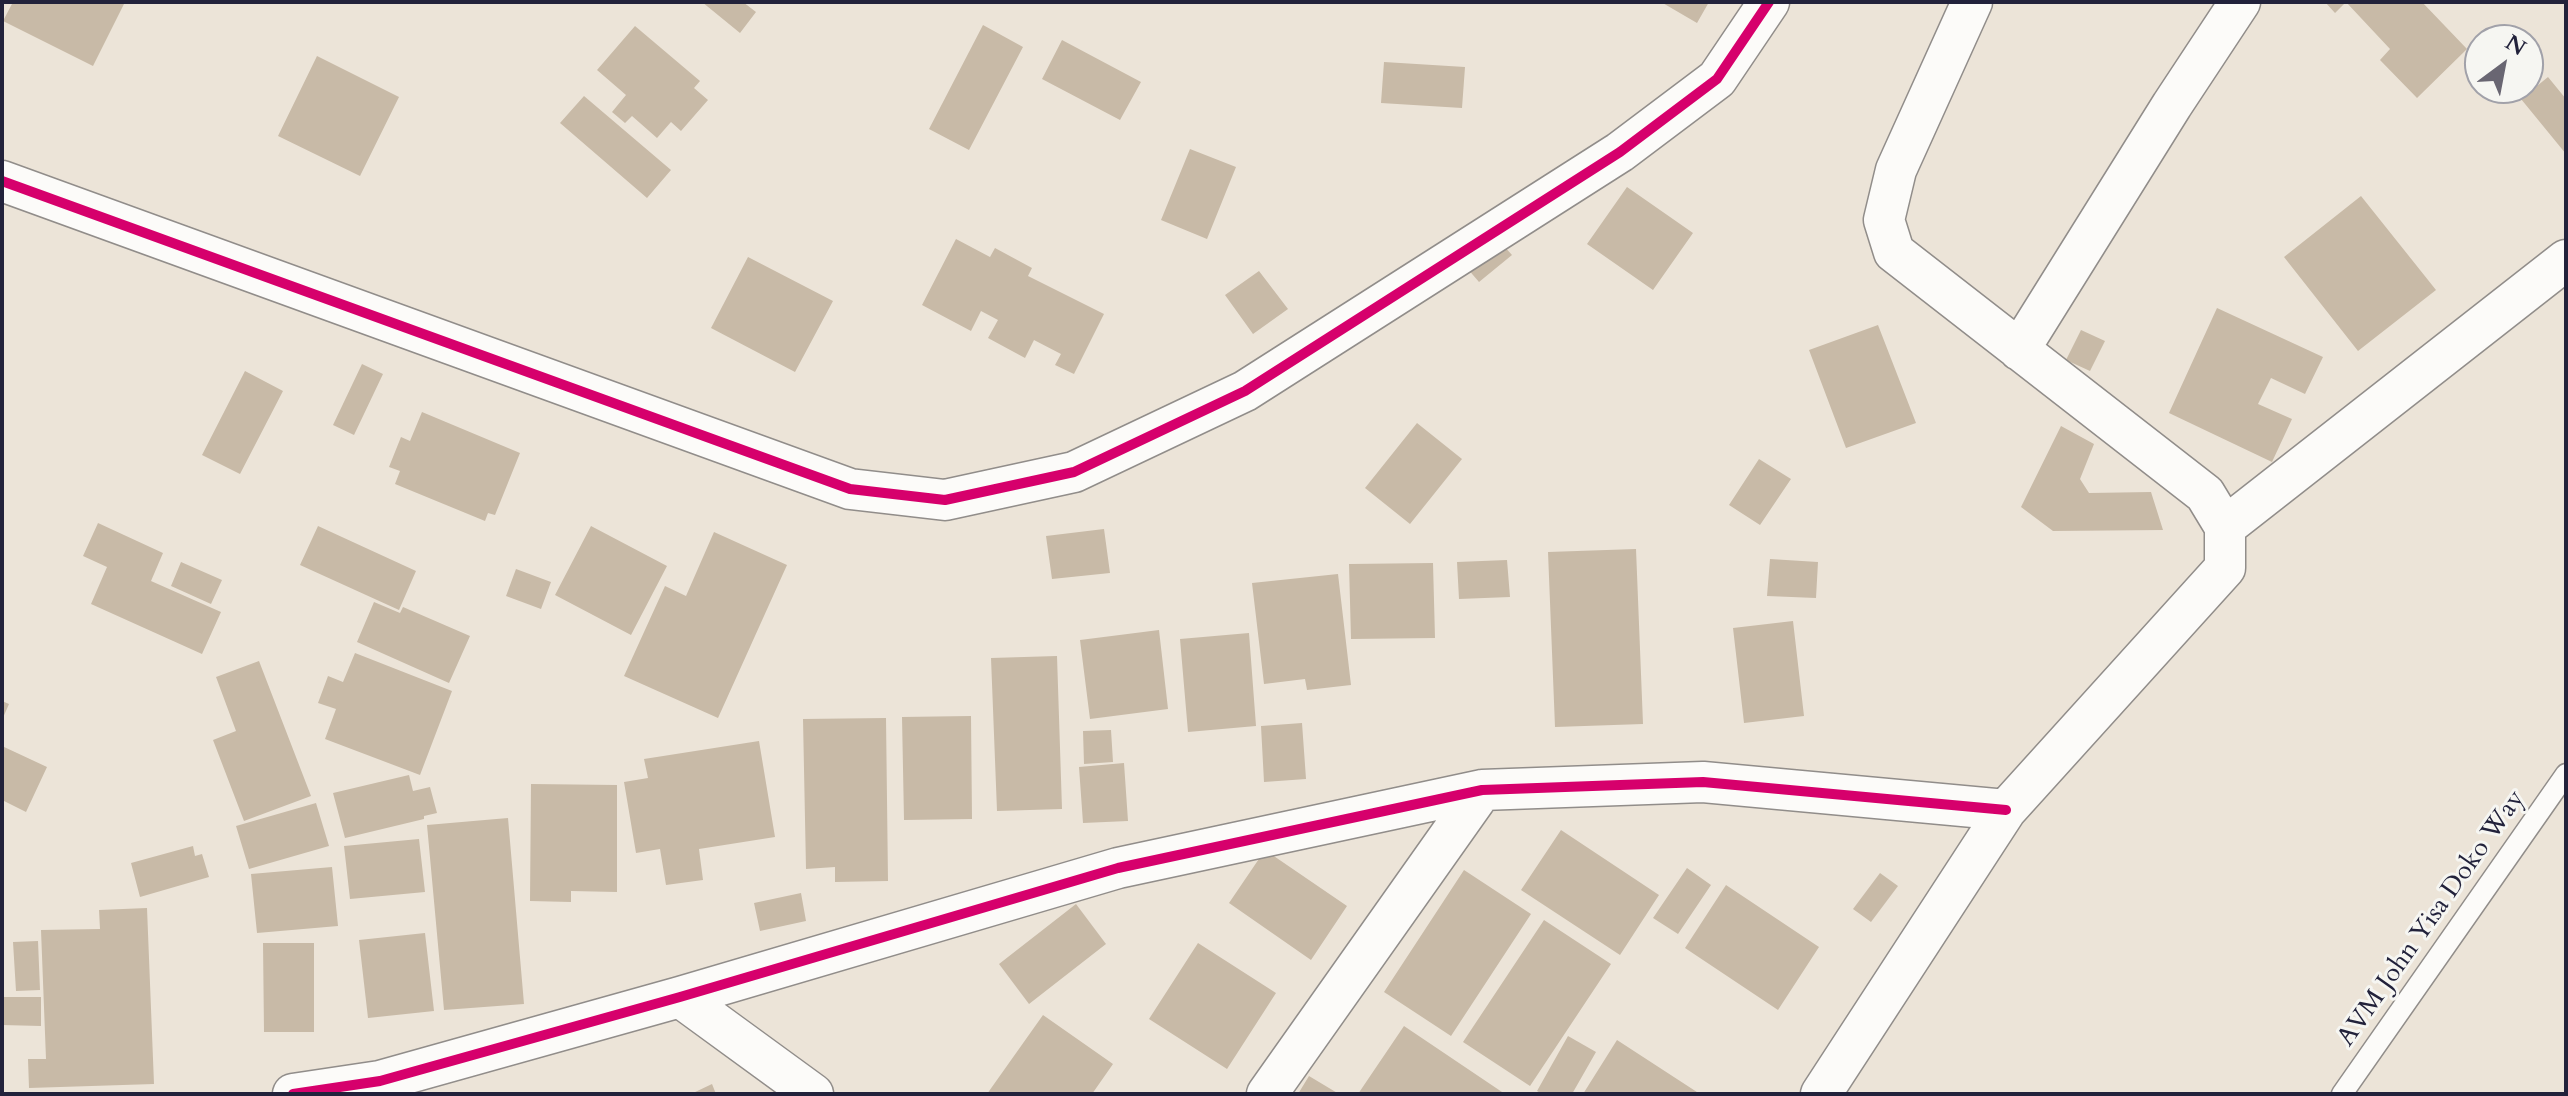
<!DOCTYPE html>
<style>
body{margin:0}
#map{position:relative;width:2568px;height:1096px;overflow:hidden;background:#ece4d8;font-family:Cardo,serif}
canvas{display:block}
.frame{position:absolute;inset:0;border:4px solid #22223b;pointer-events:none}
.north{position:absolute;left:2464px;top:24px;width:80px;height:80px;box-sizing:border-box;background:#f6f6f2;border:2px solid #a1a1a9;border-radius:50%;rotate:32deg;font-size:22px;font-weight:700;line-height:32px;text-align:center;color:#22223b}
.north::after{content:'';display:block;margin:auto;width:28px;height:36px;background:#696672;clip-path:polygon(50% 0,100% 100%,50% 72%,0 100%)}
</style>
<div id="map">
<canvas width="2568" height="1096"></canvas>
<div class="frame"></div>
<div class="north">N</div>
</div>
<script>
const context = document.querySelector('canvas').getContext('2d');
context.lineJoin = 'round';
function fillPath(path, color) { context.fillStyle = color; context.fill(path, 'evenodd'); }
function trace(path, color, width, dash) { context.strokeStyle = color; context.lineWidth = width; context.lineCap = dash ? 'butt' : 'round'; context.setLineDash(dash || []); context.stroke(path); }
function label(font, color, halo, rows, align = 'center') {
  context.font = font + ' Cardo,serif'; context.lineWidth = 6; context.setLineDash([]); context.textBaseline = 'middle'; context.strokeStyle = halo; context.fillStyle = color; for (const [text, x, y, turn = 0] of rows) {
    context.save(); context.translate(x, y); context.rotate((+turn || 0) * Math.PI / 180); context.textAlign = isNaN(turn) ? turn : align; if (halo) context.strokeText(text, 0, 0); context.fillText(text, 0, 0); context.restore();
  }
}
const building = new Path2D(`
 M 13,2 L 125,2 L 93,66 L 3,21 Z
 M 702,2 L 743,2 L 756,12 L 740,33 Z
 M 1661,2 L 1709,2 L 1697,23 Z
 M 2325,2 L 2422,2 L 2467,49 L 2417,98 L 2380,60 L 2390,49 L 2346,2 L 2335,13 Z
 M 983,25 L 1023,47 L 969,150 L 929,129 Z
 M 635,26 L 700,81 L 694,88 L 708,100 L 681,131 L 671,122 L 657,138 L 632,116 L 625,123 L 612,112 L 626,95 L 597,70 Z
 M 1062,40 L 1141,82 L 1120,120 L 1042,79 Z
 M 317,56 L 399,97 L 360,176 L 278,136 Z
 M 1384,62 L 1465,67 L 1462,108 L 1381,103 Z
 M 2548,77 L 2566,99 L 2566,154 L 2521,99 Z
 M 584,96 L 671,170 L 647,198 L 560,123 Z
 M 1190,149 L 1236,167 L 1207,239 L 1161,220 Z
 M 1627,187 L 1693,233 L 1653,290 L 1587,244 Z
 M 2361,196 L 2436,290 L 2358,351 L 2284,257 Z
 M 1493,234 L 1512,255 L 1479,282 L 1461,261 Z
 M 956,239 L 990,257 L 995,248 L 1032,268 L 1028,276 L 1104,314 L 1074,374 L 1055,365 L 1061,354 L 1034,340 L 1025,358 L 988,338 L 998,320 L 981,311 L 971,331 L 922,305 Z
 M 748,257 L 833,301 L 795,372 L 711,328 Z
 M 1259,271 L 1288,309 L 1253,334 L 1225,295 Z
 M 2217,308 L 2323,357 L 2305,394 L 2271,378 L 2258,404 L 2292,419 L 2272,462 L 2169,413 Z
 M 1878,325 L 1916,423 L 1846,448 L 1809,350 Z
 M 2081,330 L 2105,341 L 2090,371 L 2066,360 Z
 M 362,364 L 383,374 L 354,435 L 333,425 Z
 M 245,371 L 283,391 L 240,474 L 202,455 Z
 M 422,412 L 520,453 L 495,515 L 488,513 L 485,521 L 395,484 L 400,471 L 389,467 L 401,437 L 410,441 Z
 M 1417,423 L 1462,459 L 1410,524 L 1365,488 Z
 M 2061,426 L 2094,444 L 2080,479 L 2089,493 L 2151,492 L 2163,530 L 2053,531 L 2021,507 Z
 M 1759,459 L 1791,479 L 1760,525 L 1729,505 Z
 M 98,523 L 163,553 L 151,581 L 221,612 L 202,654 L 91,604 L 107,567 L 83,556 Z
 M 318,526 L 416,571 L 399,610 L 300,565 Z
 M 591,526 L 667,566 L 631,635 L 555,595 Z
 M 1104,529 L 1110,573 L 1052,579 L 1046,536 Z
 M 714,532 L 787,565 L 718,718 L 624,676 L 665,586 L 686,596 Z
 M 1636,549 L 1643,724 L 1555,727 L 1548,552 Z
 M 1770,559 L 1818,562 L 1816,598 L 1767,596 Z
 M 1507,560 L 1510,597 L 1459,599 L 1457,562 Z
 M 181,562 L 222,580 L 211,604 L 171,586 Z
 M 1433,563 L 1435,638 L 1351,639 L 1349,564 Z
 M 516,569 L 551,582 L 541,609 L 506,596 Z
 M 1338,574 L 1351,685 L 1307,690 L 1305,679 L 1264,684 L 1252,583 Z
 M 374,602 L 400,613 L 403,607 L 470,636 L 449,683 L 357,642 Z
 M 1793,621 L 1804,716 L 1744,723 L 1733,628 Z
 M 1159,630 L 1168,709 L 1090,719 L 1080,640 Z
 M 1249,633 L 1256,726 L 1188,732 L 1180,639 Z
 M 355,653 L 452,691 L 420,775 L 325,739 L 336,709 L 318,703 L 328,676 L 343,682 Z
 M 1057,656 L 1062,809 L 997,811 L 991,658 Z
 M 259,661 L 311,796 L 244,821 L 213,740 L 236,731 L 216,677 Z
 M 2,701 L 9,704 L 2,720 Z
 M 971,716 L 972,819 L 904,820 L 902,717 Z
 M 886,718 L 888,881 L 835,882 L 835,867 L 806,869 L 803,719 Z
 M 1302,723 L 1306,779 L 1264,782 L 1261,726 Z
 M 1111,730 L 1113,762 L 1084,764 L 1083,731 Z
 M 759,741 L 775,837 L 699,849 L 703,880 L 666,885 L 660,849 L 636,853 L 624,782 L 648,778 L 644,759 Z
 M 2,746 L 47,767 L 26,812 L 2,800 Z
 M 1124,763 L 1128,821 L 1083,823 L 1079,767 Z
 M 409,775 L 413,791 L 430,787 L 437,813 L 424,816 L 424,819 L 345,838 L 333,793 Z
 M 531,784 L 617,785 L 617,892 L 571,891 L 571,902 L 530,901 Z
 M 316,803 L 329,846 L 249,869 L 236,826 Z
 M 508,818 L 524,1004 L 444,1010 L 427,825 Z
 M 1561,830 L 1659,895 L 1620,955 L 1521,890 Z
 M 419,839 L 425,892 L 350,899 L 344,846 Z
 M 193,846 L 195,856 L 202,854 L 209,877 L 140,897 L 131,863 Z
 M 1265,850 L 1347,906 L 1311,960 L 1229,903 Z
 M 332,867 L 338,926 L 257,933 L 251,874 Z
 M 1687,868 L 1711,885 L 1678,934 L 1653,918 Z
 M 1464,870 L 1531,914 L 1451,1036 L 1384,992 Z
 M 1880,873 L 1898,886 L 1871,922 L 1853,909 Z
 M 1726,885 L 1819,947 L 1778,1010 L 1685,948 Z
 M 801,893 L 806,921 L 760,931 L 754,903 Z
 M 1076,904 L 1106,944 L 1029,1004 L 999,964 Z
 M 147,908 L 154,1084 L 29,1088 L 28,1059 L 46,1059 L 41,930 L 100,929 L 99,910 Z
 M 1544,920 L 1611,964 L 1530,1086 L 1463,1042 Z
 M 425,933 L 434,1011 L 368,1018 L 359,940 Z
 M 38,941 L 40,990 L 16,991 L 13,942 Z
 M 263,943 L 314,943 L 314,1032 L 264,1032 Z
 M 1198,943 L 1276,993 L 1227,1069 L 1149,1019 Z
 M 2,997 L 41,997 L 41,1026 L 2,1025 Z
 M 1043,1015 L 1113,1064 L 1092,1094 L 987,1094 Z
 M 1404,1026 L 1505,1094 L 1358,1094 Z
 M 1568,1036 L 1596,1052 L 1572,1094 L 1542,1094 L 1537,1091 Z
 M 1617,1040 L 1700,1094 L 1583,1094 Z
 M 1309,1076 L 1339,1094 L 1298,1094 Z
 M 712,1084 L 716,1094 L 691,1094 Z`);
const service = new Path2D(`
 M 2342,1094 L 2566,774`);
const minor = new Path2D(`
 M 2,181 L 850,489 L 945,500 L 1074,472 L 1245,391 L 1620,152 L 1717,79 L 1769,2
 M 2019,350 L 2172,105 L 2240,2
 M 2225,527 L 2566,260
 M 680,997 L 813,1094
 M 293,1094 L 380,1081 L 680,997 L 1118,868 L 1482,790 L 1703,782 L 2006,810
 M 1267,1094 L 1482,790
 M 1821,1094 L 2006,810 L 2225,568 L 2225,527 L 2205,494 L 1894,252 L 1884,220 L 1896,170 L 1972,2`);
const cycleway = new Path2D(`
 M 2,181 L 850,489 L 945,500 L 1074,472 L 1245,391 L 1620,152 L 1717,79 L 1769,2
 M 293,1094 L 380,1081 L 680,997 L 1118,868 L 1482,790 L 1703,782 L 2006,810`);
const streetNames = [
 ["AVM John Yisa Doko Way",2432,919,-55]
];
fillPath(building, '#c8baa7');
trace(service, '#918d8a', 23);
trace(minor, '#918d8a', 43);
trace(service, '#fcfbf9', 20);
trace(minor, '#fcfbf9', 40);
trace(cycleway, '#d6006c', 10);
label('26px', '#22223b', '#f6f6f2', streetNames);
</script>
